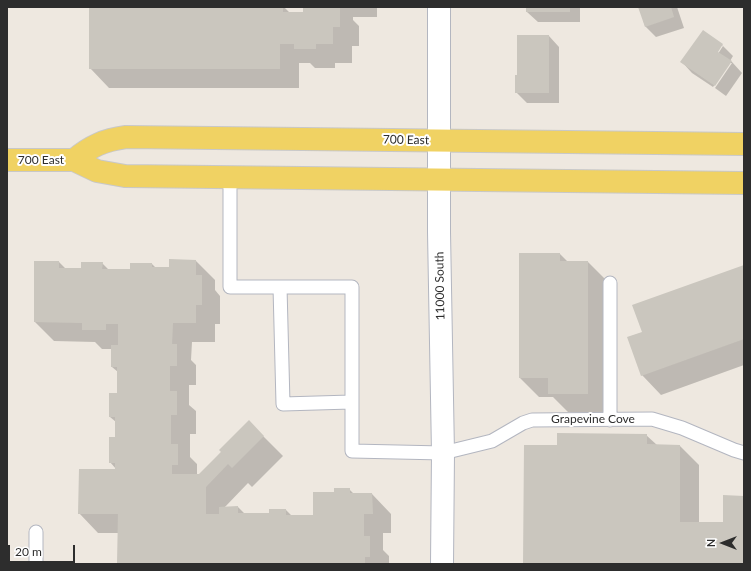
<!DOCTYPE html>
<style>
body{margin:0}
#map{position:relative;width:751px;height:571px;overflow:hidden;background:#eee8e0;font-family:Lato,sans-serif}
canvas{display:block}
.frame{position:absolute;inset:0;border:8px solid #2d2d2d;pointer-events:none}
.north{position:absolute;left:703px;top:523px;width:40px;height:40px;-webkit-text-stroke:3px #fff;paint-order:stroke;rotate:270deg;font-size:11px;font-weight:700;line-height:16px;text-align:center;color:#2d2d2d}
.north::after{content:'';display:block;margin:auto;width:14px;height:18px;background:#2d2d2d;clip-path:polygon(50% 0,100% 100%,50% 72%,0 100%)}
.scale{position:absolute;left:8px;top:545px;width:67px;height:18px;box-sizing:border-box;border:2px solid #2d2d2d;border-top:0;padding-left:5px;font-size:12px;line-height:14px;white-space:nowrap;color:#2d2d2d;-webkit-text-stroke:3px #fff;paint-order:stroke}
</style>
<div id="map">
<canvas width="751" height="571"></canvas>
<div class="frame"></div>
<div class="north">N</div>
<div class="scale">20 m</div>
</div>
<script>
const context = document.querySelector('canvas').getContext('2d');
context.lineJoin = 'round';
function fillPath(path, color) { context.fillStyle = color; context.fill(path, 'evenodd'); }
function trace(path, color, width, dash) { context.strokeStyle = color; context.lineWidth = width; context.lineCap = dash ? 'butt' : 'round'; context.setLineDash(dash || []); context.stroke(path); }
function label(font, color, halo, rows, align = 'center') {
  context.font = font + ' Lato,sans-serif'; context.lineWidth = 4; context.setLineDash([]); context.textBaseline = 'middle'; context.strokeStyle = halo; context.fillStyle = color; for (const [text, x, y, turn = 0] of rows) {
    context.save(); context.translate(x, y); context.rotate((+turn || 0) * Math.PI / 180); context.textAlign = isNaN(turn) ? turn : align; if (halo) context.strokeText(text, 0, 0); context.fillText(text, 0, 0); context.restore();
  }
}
const shadow = new Path2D(`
 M 90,7 L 284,7 L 290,13 L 304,13 L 304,7 L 377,7 L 377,17 L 353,17 L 353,20 L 359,26 L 359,46 L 352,46 L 352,63 L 335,63 L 335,68 L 315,68 L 310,63 L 299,63 L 299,88 L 109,88 L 90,68 Z
 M 527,7 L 580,7 L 580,22 L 538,22 L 527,12 Z
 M 639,7 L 677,7 L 684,28 L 656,37 L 645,26 Z
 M 703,32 L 723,46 L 721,46 L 714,55 L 716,57 L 723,46 L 733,56 L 730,61 L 732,62 L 742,73 L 726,96 L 715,88 L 732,63 L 730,63 L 713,87 L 692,73 L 682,62 Z
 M 549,36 L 559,47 L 559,103 L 527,103 L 516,92 Z
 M 560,254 L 568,262 L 588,262 L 607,281 L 607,412 L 568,412 L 553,397 L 539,397 L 520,378 Z
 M 196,261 L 215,280 L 215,290 L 220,296 L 220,324 L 215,324 L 215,342 L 192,342 L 191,360 L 196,365 L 196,385 L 189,385 L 189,405 L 196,411 L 196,434 L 190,434 L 190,457 L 197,464 L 197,475 L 200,475 L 249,422 L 283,456 L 252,487 L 248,483 L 224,508 L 238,507 L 245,514 L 270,514 L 286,510 L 292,516 L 314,516 L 335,493 L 349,489 L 354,494 L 372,494 L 391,514 L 391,533 L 383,533 L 383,550 L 389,556 L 389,564 L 119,564 L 118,563 L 118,533 L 98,533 L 79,513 L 116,470 L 116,469 L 110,462 L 116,438 L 116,422 L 110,417 L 118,394 L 118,372 L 112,367 L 112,349 L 102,349 L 95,342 L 54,341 L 35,322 L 35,262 L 59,262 L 66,269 L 82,269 L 102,263 L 109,270 L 131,270 L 152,264 L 156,268 L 170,268 Z
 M 744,266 L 744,365 L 661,395 L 642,375 L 643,332 Z
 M 646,435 L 657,445 L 680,446 L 699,465 L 699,523 L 724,523 L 744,497 L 744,564 L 523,564 L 558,446 Z`);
const building = new Path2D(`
 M 89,7 L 283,7 L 283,12 L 303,12 L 303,7 L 340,7 L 340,27 L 333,27 L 333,44 L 316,44 L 316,49 L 294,49 L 294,44 L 280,44 L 280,69 L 89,69 Z
 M 526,7 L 570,7 L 570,12 L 526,12 Z
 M 638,7 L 671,7 L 674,17 L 645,27 Z
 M 703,30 L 723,44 L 718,52 L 732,61 L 715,86 L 680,62 Z
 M 517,35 L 549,35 L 549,93 L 515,93 L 515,75 L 517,75 Z
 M 519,253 L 560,253 L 560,261 L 588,261 L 588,394 L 548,394 L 548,378 L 519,378 Z
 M 169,259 L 196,260 L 196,275 L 202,275 L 202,305 L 196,305 L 196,323 L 173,323 L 172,344 L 177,344 L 177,366 L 170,366 L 170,391 L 177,391 L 177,415 L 171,415 L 171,444 L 178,444 L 178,465 L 172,465 L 172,474 L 199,474 L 221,452 L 219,450 L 249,420 L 264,436 L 232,468 L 228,464 L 206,487 L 206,514 L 219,514 L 219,507 L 238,506 L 238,513 L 269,513 L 269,509 L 286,509 L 286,515 L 313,515 L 313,492 L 334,492 L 334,488 L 350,488 L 350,493 L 372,493 L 373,514 L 364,514 L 364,536 L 370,536 L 370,557 L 365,557 L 365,564 L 117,563 L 118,514 L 78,514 L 79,469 L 115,469 L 115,463 L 109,463 L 109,437 L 115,437 L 115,417 L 109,417 L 109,393 L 117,393 L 117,367 L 111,367 L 111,345 L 118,345 L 118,324 L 106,324 L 106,330 L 82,330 L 82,323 L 34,322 L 34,261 L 59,261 L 59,268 L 81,268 L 81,262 L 103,262 L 102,269 L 130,269 L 130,263 L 152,263 L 152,267 L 169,267 Z
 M 744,265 L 744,339 L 641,376 L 627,337 L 642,332 L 632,305 Z
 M 557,433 L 647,434 L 647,444 L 680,445 L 680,522 L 723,522 L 723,495 L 744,496 L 744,564 L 523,564 L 524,445 L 557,445 Z`);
const service = new Path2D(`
 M 230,177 L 230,287 L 352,287 L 352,451 L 443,453 L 492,441 L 523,423 L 532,420 L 652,419 L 682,428 L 734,450 L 744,453
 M 610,283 L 610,420
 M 280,287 L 283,404 L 351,402
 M 36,564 L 36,532`);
const tertiary = new Path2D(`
 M 439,7 L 439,232 L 443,453 L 442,564`);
const primary = new Path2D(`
 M 7,160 L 74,160 L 97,171 L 125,176 L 744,183
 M 74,160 C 91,146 104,140 126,137 L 744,144`);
const streetNames = [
 ["700 East",406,140,1],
 ["700 East",41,160],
 ["11000 South",440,286,-91],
 ["Grapevine Cove",593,419]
];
fillPath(shadow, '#0003');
fillPath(building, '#cac6be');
trace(service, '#b3b6c0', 15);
trace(tertiary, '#b3b6c0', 24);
trace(primary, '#c8c8c8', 24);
trace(service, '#fff', 13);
trace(tertiary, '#fff', 22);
trace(primary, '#f0d263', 22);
label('12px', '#2d2d2d', '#fff', streetNames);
</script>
